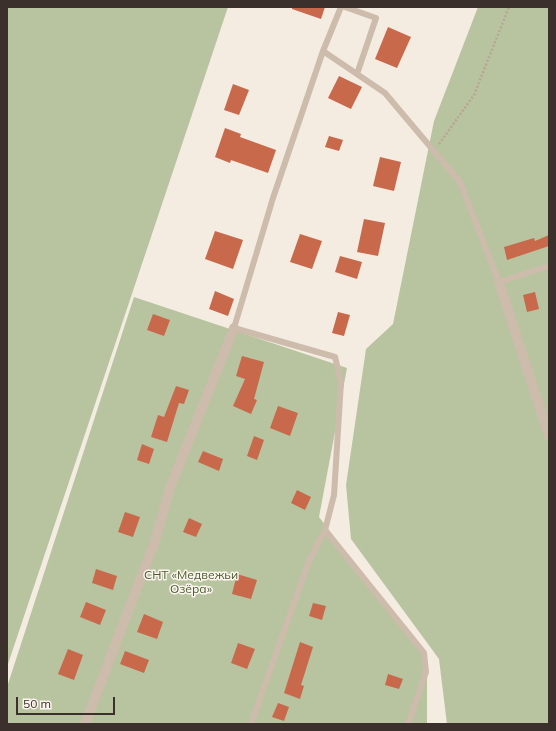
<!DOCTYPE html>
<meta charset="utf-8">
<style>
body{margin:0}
#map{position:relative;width:556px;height:731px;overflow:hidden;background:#f4ebe1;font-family:Mulish,sans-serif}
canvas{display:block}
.frame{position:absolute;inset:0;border:8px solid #3b302b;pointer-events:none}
.scale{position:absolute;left:16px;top:697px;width:99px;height:18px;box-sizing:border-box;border:2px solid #3b302b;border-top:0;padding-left:5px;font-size:12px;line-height:14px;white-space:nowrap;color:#3b302b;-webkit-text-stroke:3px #fbf5ee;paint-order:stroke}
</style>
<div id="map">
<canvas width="556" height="731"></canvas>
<div class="frame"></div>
<div class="scale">50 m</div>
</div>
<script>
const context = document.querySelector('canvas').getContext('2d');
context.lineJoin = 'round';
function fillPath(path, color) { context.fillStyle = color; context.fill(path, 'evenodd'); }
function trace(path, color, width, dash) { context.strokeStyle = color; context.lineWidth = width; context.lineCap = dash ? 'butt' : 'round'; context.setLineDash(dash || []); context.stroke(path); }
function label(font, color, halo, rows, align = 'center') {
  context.font = font + ' Mulish,sans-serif'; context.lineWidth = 3; context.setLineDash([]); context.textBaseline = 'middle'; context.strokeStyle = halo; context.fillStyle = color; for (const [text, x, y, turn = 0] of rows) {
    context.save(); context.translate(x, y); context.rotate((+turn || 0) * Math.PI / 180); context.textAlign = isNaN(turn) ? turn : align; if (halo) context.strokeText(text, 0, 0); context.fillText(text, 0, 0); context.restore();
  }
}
const green = new Path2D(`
 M 7,7 L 228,7 L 7,667 Z
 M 478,7 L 549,7 L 549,724 L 447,724 L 439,659 L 351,539 L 346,485 L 366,349 L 393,324 L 434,121 Z
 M 134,297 L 347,368 L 319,517 L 427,659 L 427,724 L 7,724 L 7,687 Z`);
const building = new Path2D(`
 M 292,7 L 325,7 L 321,19 L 292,9 Z
 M 388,27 L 411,37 L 397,68 L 375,59 Z
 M 339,76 L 362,87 L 351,109 L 328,98 Z
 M 233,84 L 249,90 L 239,115 L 224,110 Z
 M 225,128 L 241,134 L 240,137 L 276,150 L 268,173 L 231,160 L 230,163 L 215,157 Z
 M 329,136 L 343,140 L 339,151 L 325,147 Z
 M 380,157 L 401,162 L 394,191 L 373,186 Z
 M 364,219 L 385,223 L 378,256 L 357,252 Z
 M 215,231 L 243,240 L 233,269 L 205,259 Z
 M 300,234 L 322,241 L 312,269 L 290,262 Z
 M 549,235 L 549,246 L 507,260 L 504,247 L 534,238 L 535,241 Z
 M 340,256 L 362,262 L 357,279 L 335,272 Z
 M 215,291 L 234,299 L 228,316 L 209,309 Z
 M 535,292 L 539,309 L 527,312 L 523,295 Z
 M 338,312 L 350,315 L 344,336 L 332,333 Z
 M 153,314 L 170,320 L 164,336 L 147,330 Z
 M 242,356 L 264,362 L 254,399 L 257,400 L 251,414 L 233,406 L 245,379 L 236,376 Z
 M 176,386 L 189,390 L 184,404 L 179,403 L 167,442 L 151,437 L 158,415 L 164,417 Z
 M 278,406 L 298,413 L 290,436 L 270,428 Z
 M 254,436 L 264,440 L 257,460 L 247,456 Z
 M 142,444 L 154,449 L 149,464 L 137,460 Z
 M 203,451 L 223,459 L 219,471 L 198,462 Z
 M 297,490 L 311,497 L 305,510 L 291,503 Z
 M 125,512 L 140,517 L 133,537 L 118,532 Z
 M 189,518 L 202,524 L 196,537 L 183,532 Z
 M 96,569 L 117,576 L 113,590 L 92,583 Z
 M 237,574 L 257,580 L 251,599 L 232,594 Z
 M 86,602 L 106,610 L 100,625 L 80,617 Z
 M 313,603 L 326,606 L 322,620 L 309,616 Z
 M 144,614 L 163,622 L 157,639 L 137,632 Z
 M 300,642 L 313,647 L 301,685 L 304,686 L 300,699 L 284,693 Z
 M 238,643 L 255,649 L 247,669 L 231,663 Z
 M 68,649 L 83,655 L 74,680 L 58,674 Z
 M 125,651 L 149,660 L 144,673 L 120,664 Z
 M 388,674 L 403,679 L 399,689 L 385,685 Z
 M 278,703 L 289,707 L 284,721 L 272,717 Z`);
const path = new Path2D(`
 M 439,144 L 474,95 L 509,7`);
const lane = new Path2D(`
 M 345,7 L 376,18 L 357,74
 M 323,51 L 341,7
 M 251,724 L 309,561 L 325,530
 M 408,724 L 426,672 L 424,653 L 325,530 L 334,495 L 341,382 L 335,357 L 234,328 L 273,198 L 323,51 L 385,93 L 460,182 L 499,282 L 549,266`);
const street = new Path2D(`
 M 499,282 L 549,436
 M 85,724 L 155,541 L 170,488 L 234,328`);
const parkNames = [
 ["СНТ «Медвежьи",191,575],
 ["Озёра»",191,589]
];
fillPath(green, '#b8c4a0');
fillPath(building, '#c8694b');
trace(path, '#b9a596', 2.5, [2, 2]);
trace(lane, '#cdbbac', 6);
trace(street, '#cdbbac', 10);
label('12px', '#4a5a2e', '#fbf5ee', parkNames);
</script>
